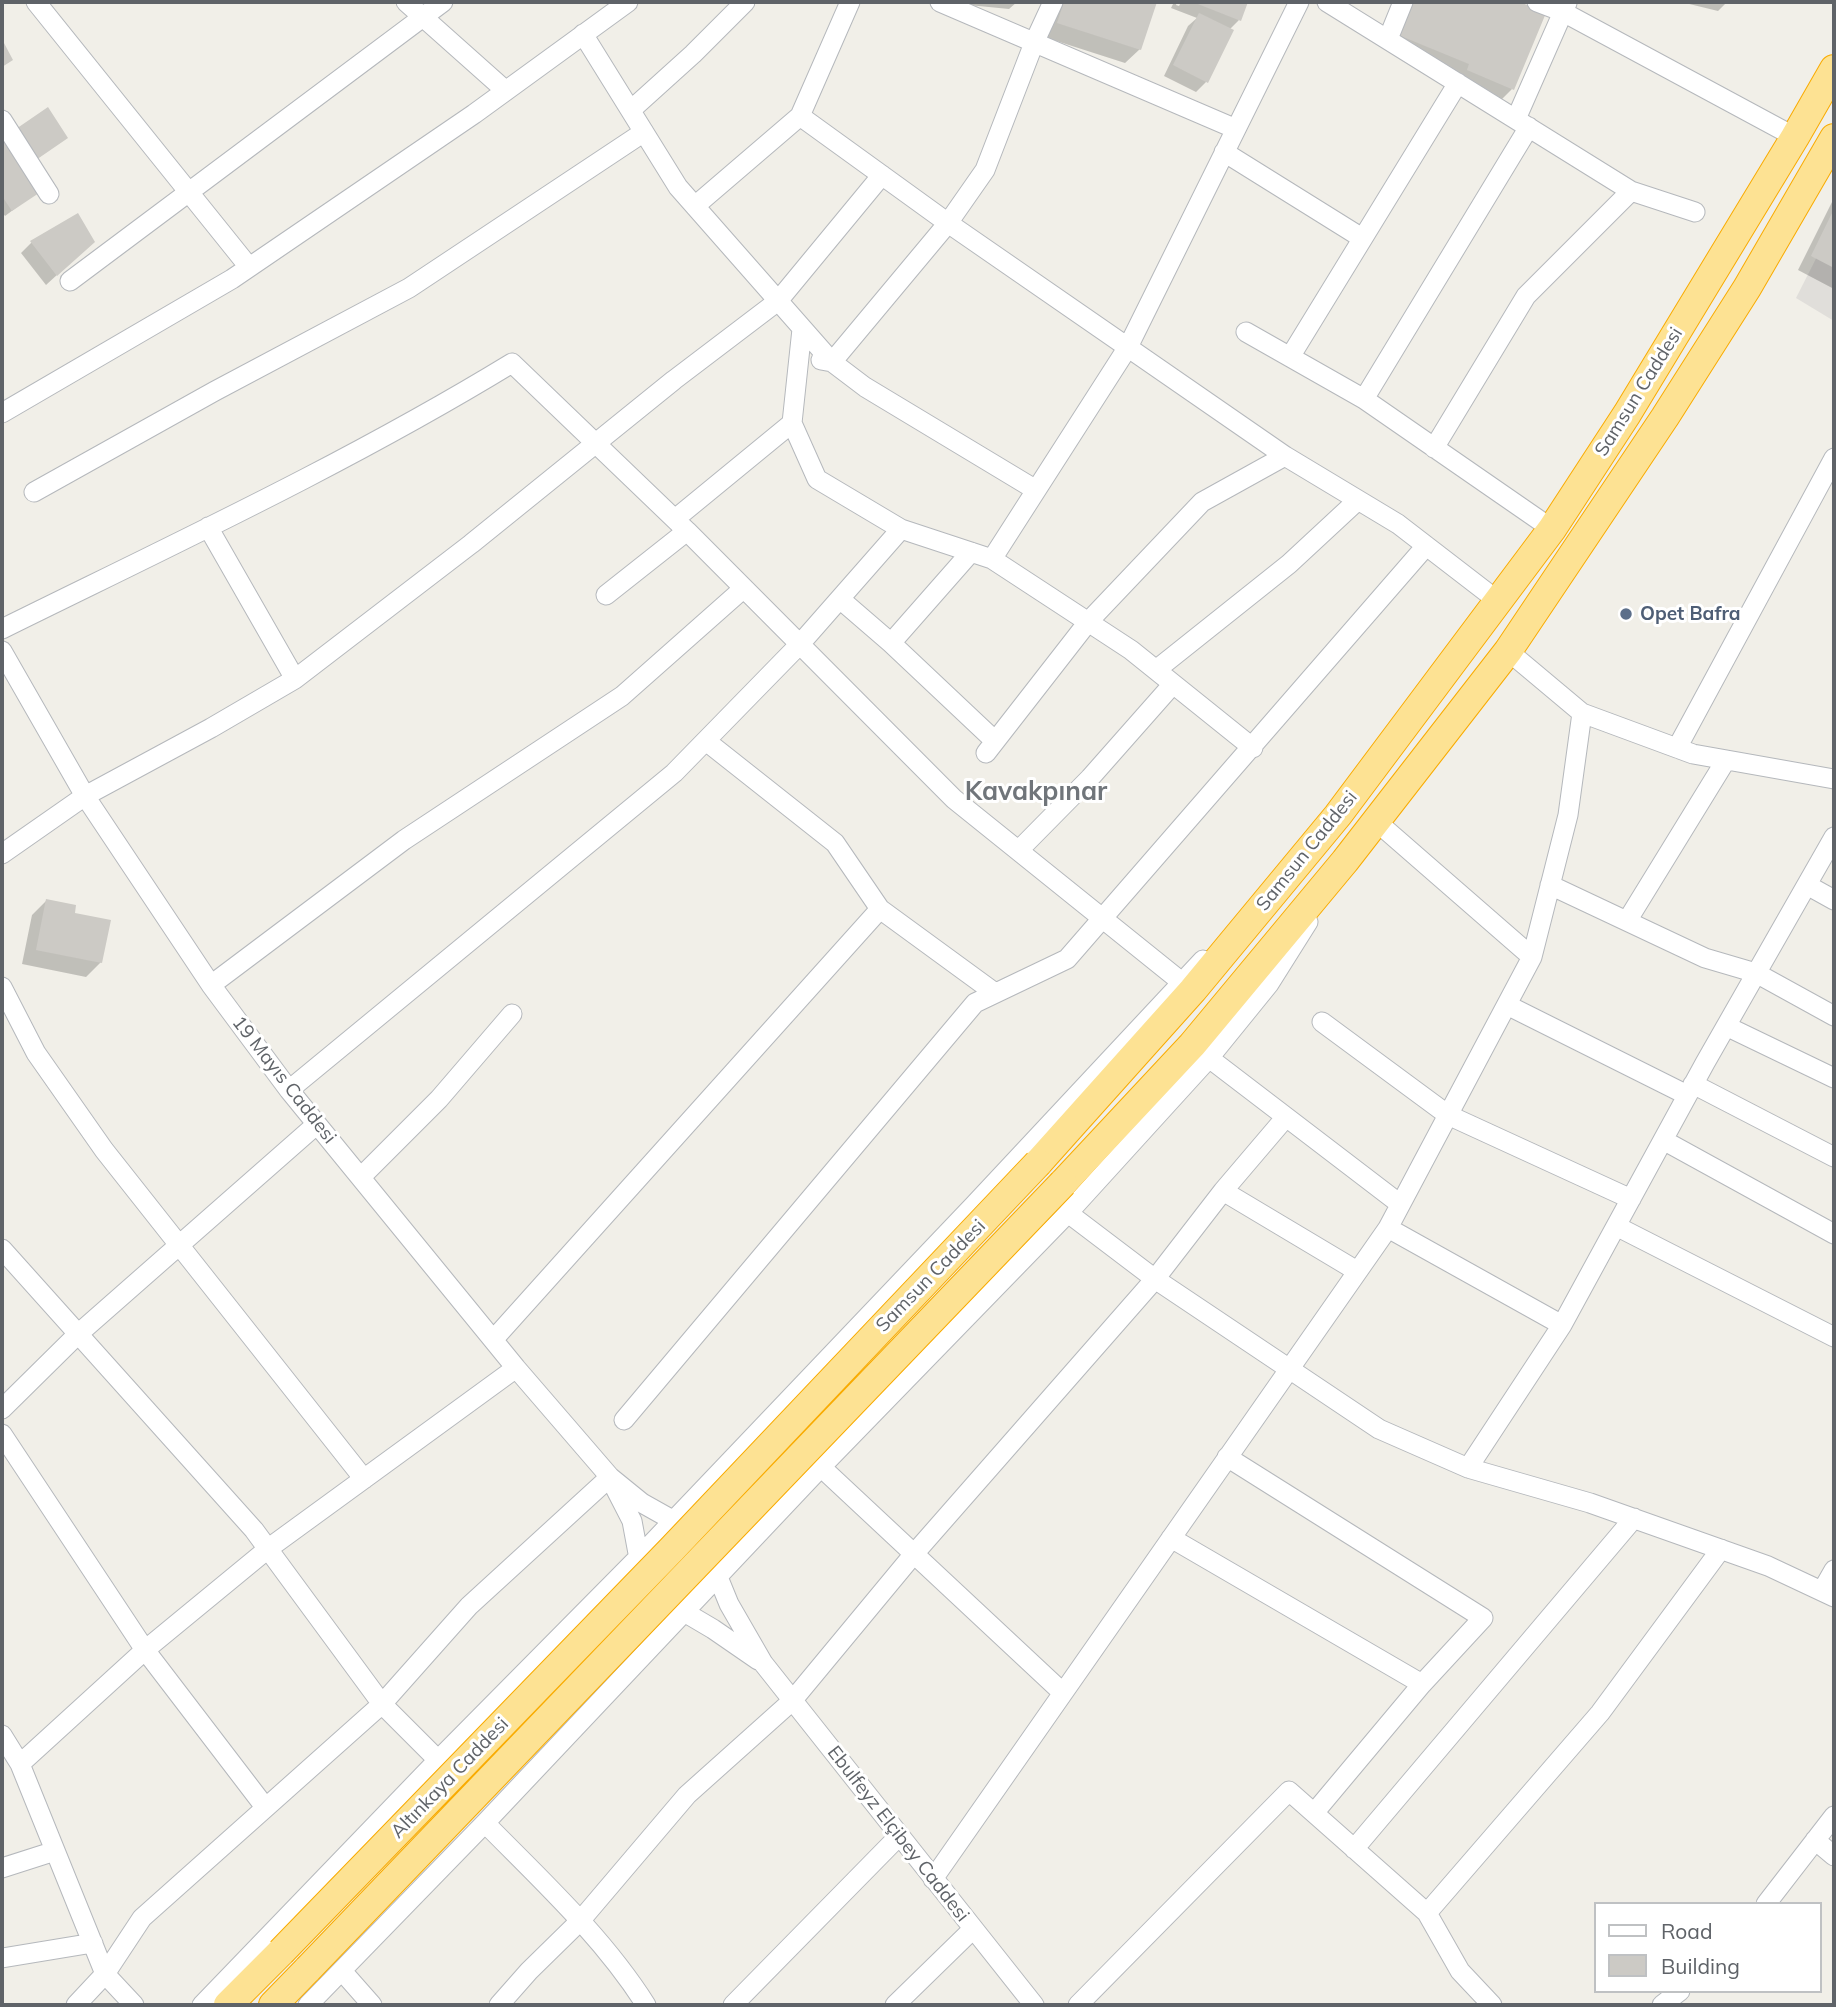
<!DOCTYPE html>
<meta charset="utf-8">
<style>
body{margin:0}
#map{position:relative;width:1836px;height:2007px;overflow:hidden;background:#f1efe8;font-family:Mulish,sans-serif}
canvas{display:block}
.frame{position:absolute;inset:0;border:4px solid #5f6368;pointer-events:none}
.legend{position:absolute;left:1594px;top:1902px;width:228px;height:91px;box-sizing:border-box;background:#fff;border:2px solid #bfc1c3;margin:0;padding:9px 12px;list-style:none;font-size:21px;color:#5f6368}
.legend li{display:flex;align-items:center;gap:14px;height:35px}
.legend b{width:35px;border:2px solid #bfc1c3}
</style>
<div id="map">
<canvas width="1836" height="2007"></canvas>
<div class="frame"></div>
<ul class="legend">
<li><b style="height:9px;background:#fff"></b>Road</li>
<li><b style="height:19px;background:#cccac5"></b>Building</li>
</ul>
</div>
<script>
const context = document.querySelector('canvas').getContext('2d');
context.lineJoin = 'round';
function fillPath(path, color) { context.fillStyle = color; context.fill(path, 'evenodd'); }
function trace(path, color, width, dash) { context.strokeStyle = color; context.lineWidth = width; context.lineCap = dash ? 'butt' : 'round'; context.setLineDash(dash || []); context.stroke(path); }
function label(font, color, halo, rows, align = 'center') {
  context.font = font + ' Mulish,sans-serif'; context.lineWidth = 6; context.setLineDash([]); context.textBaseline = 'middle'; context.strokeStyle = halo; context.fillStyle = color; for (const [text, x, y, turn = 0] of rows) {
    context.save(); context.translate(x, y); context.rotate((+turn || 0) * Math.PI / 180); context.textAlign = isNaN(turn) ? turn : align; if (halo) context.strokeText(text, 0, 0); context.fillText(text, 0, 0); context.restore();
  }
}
const industrial = new Path2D(`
 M 1834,223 L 1834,321 L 1796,298 Z`);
const shadow = new Path2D(`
 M 938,2 L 1017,2 L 1009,9 Z
 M 1056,2 L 1155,2 L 1140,49 L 1125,63 L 1044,37 Z
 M 1174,2 L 1177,2 L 1176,5 L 1179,6 L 1181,2 L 1246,2 L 1239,20 L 1229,30 L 1206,82 L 1196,92 L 1164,76 L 1188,26 L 1197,18 L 1171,8 Z
 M 1402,2 L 1516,2 L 1544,13 L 1512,89 L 1498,103 L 1456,79 L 1383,48 Z
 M 1681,2 L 1727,2 L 1718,11 Z
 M 2,135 L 66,138 L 24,168 L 40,190 L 5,216 L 2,212 Z
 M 1834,198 L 1834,289 L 1798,270 Z
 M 32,242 L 82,252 L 46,285 L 21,253 Z
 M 46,901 L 73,914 L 101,962 L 86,977 L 22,964 L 32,915 Z`);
const building = new Path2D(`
 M 1064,2 L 1157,2 L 1141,50 L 1057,23 Z
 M 1193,2 L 1248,2 L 1241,21 Z
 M 1409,2 L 1520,2 L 1546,13 L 1514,90 L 1467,70 L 1469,64 L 1396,34 Z
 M 1199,13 L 1234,30 L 1208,83 L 1173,65 Z
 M 4,43 L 13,60 L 2,67 L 2,45 Z
 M 48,107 L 68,138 L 33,162 L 13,131 Z
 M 2,132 L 42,191 L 12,211 L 2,196 Z
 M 1834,209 L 1834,268 L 1811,256 Z
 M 78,213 L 95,242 L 57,276 L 30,241 Z
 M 46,899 L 76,905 L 75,913 L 111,920 L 102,963 L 36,950 Z`);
const minor = new Path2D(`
 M 36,2 L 249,267
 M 406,2 L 506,91
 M 940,2 L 1236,129
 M 1327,2 L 1631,191 L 1695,212
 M 1537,2 L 1563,12 L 1795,137
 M 583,34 L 678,187 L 832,362 L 948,223 L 985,170 L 1034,43 L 1053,2
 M 1388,39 L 1403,2
 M 631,110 L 693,54 L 745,2
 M 800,116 L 948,223 L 1285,456 L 1398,524 L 1498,601
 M 1516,119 L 1567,3
 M 2,120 L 49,194
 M 1224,152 L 1362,238
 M 695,206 L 800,116 L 850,2
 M 70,281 L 443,2
 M 802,329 L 792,423 L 817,479 L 901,529 L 992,559 L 1131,650 L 1253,748
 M 1246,332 L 1364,399 L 1552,529
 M 1290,357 L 1458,83
 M 821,360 L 832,362 L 865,387 L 1036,490
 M 1364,399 L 1529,127
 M 2,413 L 232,279 L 474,114 L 628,2
 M 1434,448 L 1526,296 L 1631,191
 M 34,492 L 215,391 L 409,288 L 644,132
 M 675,519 L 792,423
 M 208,527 L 295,679
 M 992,559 L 1128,347 L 1299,2
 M 606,595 L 687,531
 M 840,599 L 891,643 L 995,741
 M 2,629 C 174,544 348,463 512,363 L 687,531 L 954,799 L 1189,988
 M 891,643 L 971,552
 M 2,651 L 85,796 L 211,985 L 289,1090 L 516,1368 L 610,1477 L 642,1503 L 683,1526 L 698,1540 L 711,1560 L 729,1604 L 763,1663 L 1034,2005
 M 1508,651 L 1582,713 L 1693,754 L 1834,779
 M 1156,670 L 1289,564 L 1358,500
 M 706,741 L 835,843 L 880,909 L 995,993
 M 1677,748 L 1834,458
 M 986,753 L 1088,622 L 1202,502 L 1285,456
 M 1377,822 L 1532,957
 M 1019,850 L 1090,778 L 1173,684
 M 2,854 L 85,796 L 211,728 L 295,679 L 471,544 L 674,380 L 778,301 L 882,175
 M 1550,885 L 1705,958 L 1756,973 L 1834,1016
 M 1807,885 L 1834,900
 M 1627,921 L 1726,760
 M 211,985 L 404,840 L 622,696 L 744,588
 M 2,987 L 36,1053 L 104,1150 L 364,1479
 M 1507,1005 L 1687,1095
 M 1322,1022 L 1448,1115 L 1631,1199
 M 1726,1026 L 1834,1078
 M 1209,1058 L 1400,1204
 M 1693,1084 L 1834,1157
 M 289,1090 L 674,773 L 800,644 L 901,529
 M 1663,1140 L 1834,1234
 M 361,1177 L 439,1099 L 512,1014
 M 1223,1191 L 1357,1271
 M 1068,1213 L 1155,1279 L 1379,1429 L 1468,1468 L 1590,1503 L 1768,1566 L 1834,1597
 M 1616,1226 L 1834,1337
 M 1388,1228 L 1562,1325
 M 2,1249 L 254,1530 L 382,1704 L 438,1760
 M 493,1340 L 880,909
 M 2,1409 L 77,1335 L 317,1124
 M 624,1420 L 975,1003 L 1067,959 L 1426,546
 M 2,1434 L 145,1650 L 265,1807
 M 1227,1457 L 1483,1618 L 1422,1684
 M 821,1467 L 1063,1693
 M 1468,1468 L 1562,1325 L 1705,1063 L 1834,837
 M 613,1484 L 632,1521 L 640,1564
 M 1171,1538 L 1422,1684 L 1314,1813
 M 1822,1591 L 1834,1570
 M 674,1606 L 713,1629 L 758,1660
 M 2,1735 L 20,1764 L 105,1974 L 134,2005
 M 20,1764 L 145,1650 L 269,1548 L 516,1368
 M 485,1823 C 541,1880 603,1937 646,2005
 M 1815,1840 L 1834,1856
 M 1354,1849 L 1634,1518
 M 2,1868 L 55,1851
 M 933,1879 L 1388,1228 L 1532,957 L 1568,815 L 1582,713
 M 1766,1904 L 1834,1816
 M 1427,1913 L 1460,1971 L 1492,2005
 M 2,1958 L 93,1943
 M 342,1971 L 372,2005
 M 76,2005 L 105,1974 L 142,1918 L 382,1704 L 469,1606 L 610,1477
 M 202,2005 L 438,1760 L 638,1558 L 974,1205 L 1203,960
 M 308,2005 L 485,1823 L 821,1467 L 1068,1213 L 1209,1058 L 1269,984 L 1308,922
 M 499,2005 L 529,1971 L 580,1921 L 687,1795 L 792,1701 L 913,1555 L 1155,1279 L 1223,1191 L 1286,1117
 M 733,2005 L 899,1836
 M 895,2005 L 973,1929
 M 1078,2005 L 1289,1791 L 1427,1913 L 1600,1713 L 1721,1549
 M 1662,2005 L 1680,1991`);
const highway = new Path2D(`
 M 1038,1163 L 1193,990 L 1338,815 L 1552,529 L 1627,414 L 1795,137 L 1834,69
 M 1063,1183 L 1192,1045 L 1345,861 L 1508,651 L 1665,417 L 1747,288 L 1834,138
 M 228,2005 L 281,1952
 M 273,2005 L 308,1969`);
const highwayBridge = new Path2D(`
 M 281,1952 L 671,1550 L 1038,1163
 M 308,1969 L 1063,1183`);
const markers = [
 [1626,614,7,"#5c6f8a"]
];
const streetNames = [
 ["Samsun Caddesi",1639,392,-58],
 ["Samsun Caddesi",1307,851,-51],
 ["19 Mayıs Caddesi",284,1080,52],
 ["Samsun Caddesi",931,1276,-46],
 ["Altınkaya Caddesi",450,1778,-46],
 ["Ebulfeyz Elçibey Caddesi",898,1834,52]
];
const serviceNames = [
 ["Opet Bafra",1640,614]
];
const districtNames = [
 ["Kavakpınar",1036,792]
];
fillPath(industrial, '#e0deda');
fillPath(shadow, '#0003');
fillPath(building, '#cccac5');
trace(minor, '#b5b8bc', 21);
trace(highway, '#f9ab00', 30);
trace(minor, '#fff', 19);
trace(highway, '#fde293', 28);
trace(highwayBridge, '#f9ab00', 30, []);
trace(highwayBridge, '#fde293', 28);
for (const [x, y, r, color] of markers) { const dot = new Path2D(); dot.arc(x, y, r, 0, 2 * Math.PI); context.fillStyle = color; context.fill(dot); trace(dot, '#fff', 2.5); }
label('19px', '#5f6368', '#fff', streetNames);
label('bold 19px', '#4e5e75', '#fff', serviceNames, 'left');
label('bold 26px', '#70757a', '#fff', districtNames);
</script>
